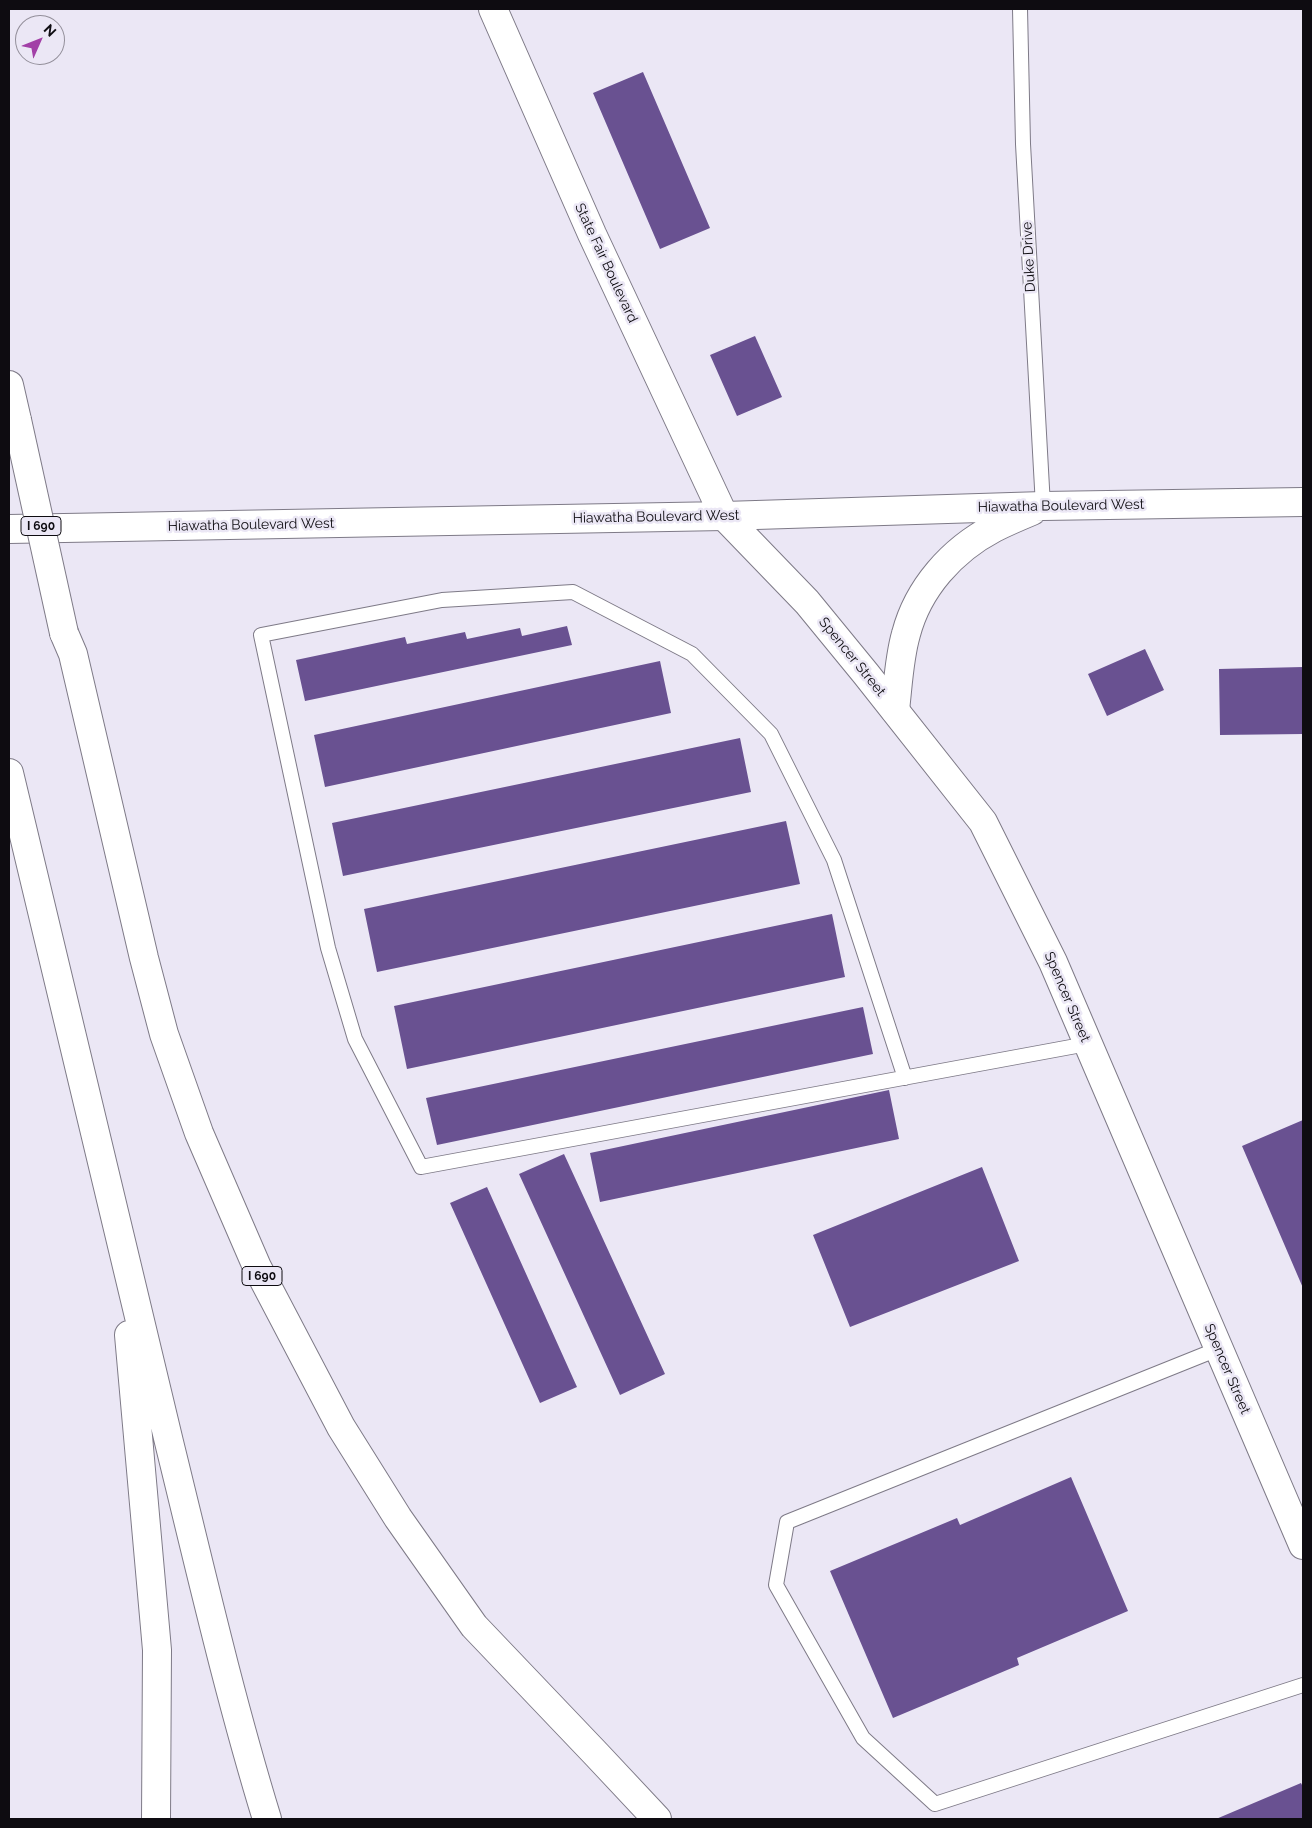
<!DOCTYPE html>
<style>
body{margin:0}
#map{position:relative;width:1312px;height:1828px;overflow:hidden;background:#ebe7f5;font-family:Raleway,sans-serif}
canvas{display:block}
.frame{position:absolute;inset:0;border:10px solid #0e0c11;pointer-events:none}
.north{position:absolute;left:15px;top:15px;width:50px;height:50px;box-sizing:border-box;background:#ebe7f5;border:1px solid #938f9a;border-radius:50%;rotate:46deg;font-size:14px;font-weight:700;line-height:20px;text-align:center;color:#0e0c11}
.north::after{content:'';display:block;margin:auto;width:18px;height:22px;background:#a240a7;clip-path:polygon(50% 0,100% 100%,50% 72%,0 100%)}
</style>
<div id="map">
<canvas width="1312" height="1828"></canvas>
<div class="frame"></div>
<div class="north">N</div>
</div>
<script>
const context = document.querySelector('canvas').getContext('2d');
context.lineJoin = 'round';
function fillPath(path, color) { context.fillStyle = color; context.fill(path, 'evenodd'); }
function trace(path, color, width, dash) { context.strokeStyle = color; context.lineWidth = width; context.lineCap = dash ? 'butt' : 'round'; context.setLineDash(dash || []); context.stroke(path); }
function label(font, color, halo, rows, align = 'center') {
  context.font = font + ' Raleway,sans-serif'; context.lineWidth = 5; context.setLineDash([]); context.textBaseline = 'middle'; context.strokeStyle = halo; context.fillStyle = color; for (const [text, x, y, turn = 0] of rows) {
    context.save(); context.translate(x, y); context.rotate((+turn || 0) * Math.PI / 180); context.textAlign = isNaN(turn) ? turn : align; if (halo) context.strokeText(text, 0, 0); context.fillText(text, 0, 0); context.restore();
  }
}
const building = new Path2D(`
 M 643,72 L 710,228 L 660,249 L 593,93 Z
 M 755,336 L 782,397 L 737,416 L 710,355 Z
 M 567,626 L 572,645 L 305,701 L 296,660 L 405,637 L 407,644 L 465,632 L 467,639 L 520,628 L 522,636 Z
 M 1145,649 L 1164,690 L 1107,716 L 1088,674 Z
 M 660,661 L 671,713 L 325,787 L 314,735 Z
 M 1303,667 L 1303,734 L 1220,735 L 1219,669 Z
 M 740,738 L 751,792 L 343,876 L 332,823 Z
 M 786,821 L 800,884 L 377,972 L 364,909 Z
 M 832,914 L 845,977 L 407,1069 L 394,1006 Z
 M 863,1007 L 873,1054 L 437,1145 L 426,1098 Z
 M 889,1090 L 899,1139 L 600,1202 L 590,1153 Z
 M 1303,1120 L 1303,1288 L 1242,1146 Z
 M 564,1154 L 665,1374 L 620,1395 L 519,1174 Z
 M 982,1167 L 1019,1261 L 850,1327 L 813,1235 Z
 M 487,1187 L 577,1387 L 540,1403 L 450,1203 Z
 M 1071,1477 L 1128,1611 L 1017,1658 L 1019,1665 L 893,1718 L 830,1571 L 957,1518 L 960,1525 Z
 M 1301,1783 L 1303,1787 L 1303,1819 L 1216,1819 Z`);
const lane = new Path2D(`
 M 1020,9 L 1023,144 L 1043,506
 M 905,1078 L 834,860 L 771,734 L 692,654 L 573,592 L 442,600 L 261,635 L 328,948 L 355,1039 L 421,1167 L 1087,1044
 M 1218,1349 L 787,1522 L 776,1585 L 863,1738 L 935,1804 L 1303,1685`);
const secondary = new Path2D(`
 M 724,516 L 807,602 L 866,674 L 983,822 L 1053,962 L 1303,1545`);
const primary = new Path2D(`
 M 493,9 L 592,234 L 724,516
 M 9,529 L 724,516 L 1043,506 L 1303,502
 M 895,710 C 898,685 899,658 906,634 C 918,588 952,550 994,528 C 1006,522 1020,516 1032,511`);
const highway = new Path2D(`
 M 9,385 L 17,420
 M 64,633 L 73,654 L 144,958 L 164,1034 L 199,1133 L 257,1267 L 341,1427 L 398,1518 L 474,1626 L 597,1755 L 657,1819
 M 9,773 C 63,996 115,1219 169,1442 C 200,1568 229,1695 267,1819
 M 129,1335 L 157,1650 L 156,1819`);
const highwayBridge = new Path2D(`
 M 17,420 L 64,633`);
const shields = [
 [41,526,40],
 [262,1276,40]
];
const shieldNames = [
 ["I 690",41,526],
 ["I 690",262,1276]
];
const streetNames = [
 ["Duke Drive",1029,257,-93],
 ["State Fair Boulevard",606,263,65],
 ["Hiawatha Boulevard West",1061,506,-1],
 ["Hiawatha Boulevard West",656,517,-1],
 ["Hiawatha Boulevard West",251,525,-1],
 ["Spencer Street",852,657,51],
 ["Spencer Street",1067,997,67],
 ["Spencer Street",1227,1369,67]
];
fillPath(building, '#695191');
trace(lane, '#7e7a87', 16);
trace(secondary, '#7e7a87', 30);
trace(primary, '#7e7a87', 30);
trace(highway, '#7e7a87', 30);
trace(lane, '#fff', 14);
trace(secondary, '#fff', 28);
trace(primary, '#fff', 28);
trace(highway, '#fff', 28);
trace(highwayBridge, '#7e7a87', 30, []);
trace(highwayBridge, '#fff', 28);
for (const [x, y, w] of shields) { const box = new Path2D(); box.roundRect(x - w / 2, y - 9.5, w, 19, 4); context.fillStyle = '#ebe7f5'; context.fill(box); trace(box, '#0e0c11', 1); }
label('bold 12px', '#0e0c11', null, shieldNames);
label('14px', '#0e0c11', '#ebe7f5', streetNames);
</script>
